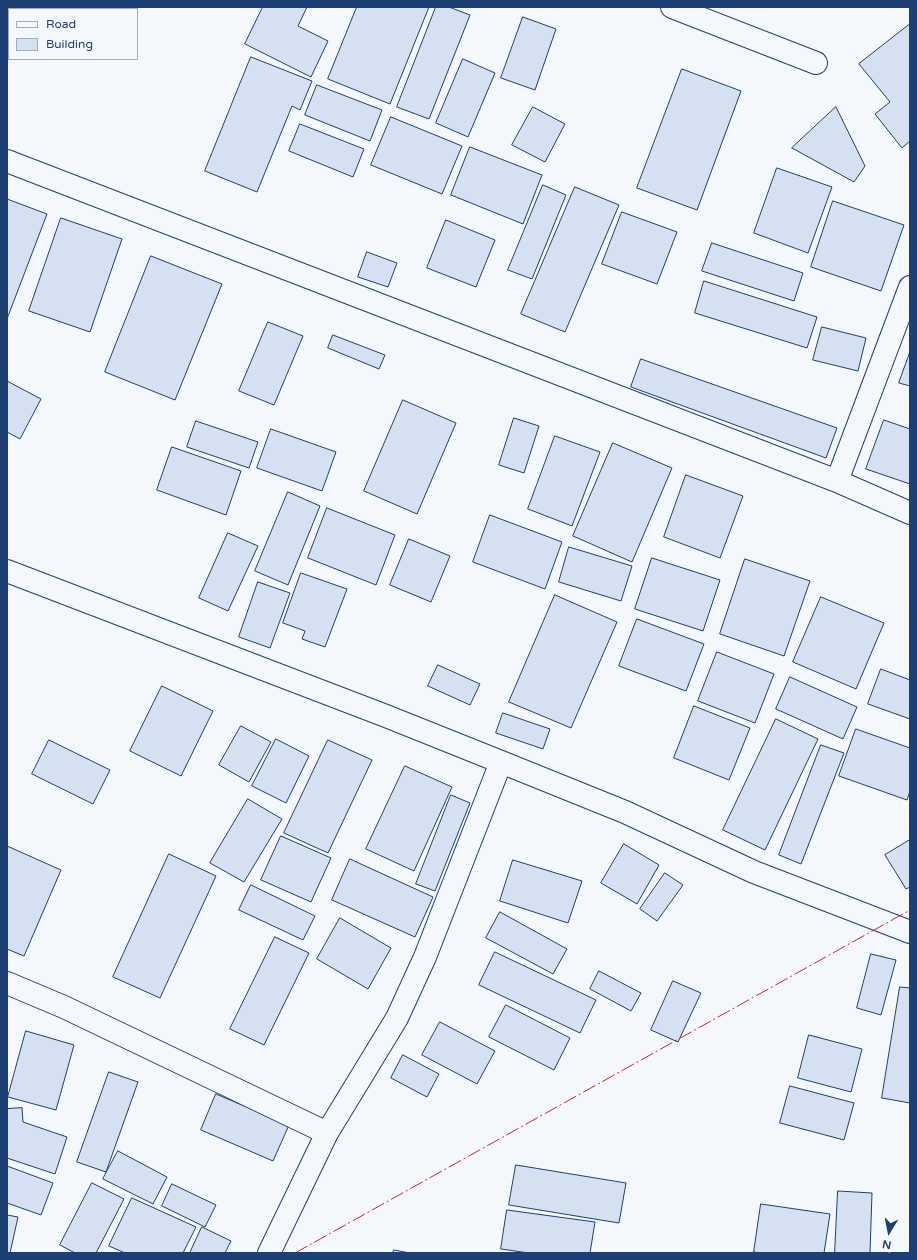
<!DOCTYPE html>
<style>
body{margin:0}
#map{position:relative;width:917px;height:1260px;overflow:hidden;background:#f4f7fb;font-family:"Varela Round",sans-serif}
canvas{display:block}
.frame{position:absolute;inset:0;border:8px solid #1d3f73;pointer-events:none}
.legend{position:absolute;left:8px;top:8px;width:130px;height:52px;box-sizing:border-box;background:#f4f7fb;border:1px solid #9eadc5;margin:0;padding:5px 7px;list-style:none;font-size:12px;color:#1d3f73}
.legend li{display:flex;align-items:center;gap:8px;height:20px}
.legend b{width:20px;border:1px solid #9eadc5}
.north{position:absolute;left:869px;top:1212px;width:40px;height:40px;-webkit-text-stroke:3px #f4f7fb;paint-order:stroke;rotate:190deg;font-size:11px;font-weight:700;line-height:16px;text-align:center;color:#1d3f73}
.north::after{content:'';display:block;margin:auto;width:14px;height:18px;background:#1d3f73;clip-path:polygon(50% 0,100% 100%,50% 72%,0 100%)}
</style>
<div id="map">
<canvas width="917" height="1260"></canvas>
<div class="frame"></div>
<ul class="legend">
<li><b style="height:5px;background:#f4f7fb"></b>Road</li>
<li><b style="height:11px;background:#d5e0f0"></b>Building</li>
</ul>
<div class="north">N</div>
</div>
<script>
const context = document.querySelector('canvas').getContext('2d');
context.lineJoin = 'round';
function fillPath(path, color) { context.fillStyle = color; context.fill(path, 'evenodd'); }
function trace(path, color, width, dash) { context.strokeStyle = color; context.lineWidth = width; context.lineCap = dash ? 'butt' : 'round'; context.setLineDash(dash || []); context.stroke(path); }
const building = new Path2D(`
 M 7,7 L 65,7 L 64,9 L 9,9 L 9,10 L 7,9 Z
 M 263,7 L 307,7 L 298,26 L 328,41 L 311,77 L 245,44 Z
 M 357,7 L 429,7 L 390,104 L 328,79 Z
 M 436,7 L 449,7 L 470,15 L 429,119 L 397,107 Z
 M 523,17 L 556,29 L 535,90 L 501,78 Z
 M 910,24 L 910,141 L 902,148 L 875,114 L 890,102 L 859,64 Z
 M 251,57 L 312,81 L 300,110 L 292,106 L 257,192 L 205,171 Z
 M 463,59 L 495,73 L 468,137 L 436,123 Z
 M 682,69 L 741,91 L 697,210 L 637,188 Z
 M 317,85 L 382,110 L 370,141 L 305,115 Z
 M 533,107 L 565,124 L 545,162 L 512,145 Z
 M 836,107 L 865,166 L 854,182 L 792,148 Z
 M 391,117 L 462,146 L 442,194 L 371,165 Z
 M 300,124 L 364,149 L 353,177 L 289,151 Z
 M 470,147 L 542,175 L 523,224 L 451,195 Z
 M 777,168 L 832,187 L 808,253 L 754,233 Z
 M 543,185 L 566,195 L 532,279 L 508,270 Z
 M 575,187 L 619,205 L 565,332 L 521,314 Z
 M 7,199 L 47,214 L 7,319 Z
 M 833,201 L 904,225 L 881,291 L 811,267 Z
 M 622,212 L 677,232 L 657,284 L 602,264 Z
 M 61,218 L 122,239 L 90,332 L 29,311 Z
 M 446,220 L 495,240 L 476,287 L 427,268 Z
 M 712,243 L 803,273 L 794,301 L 702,271 Z
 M 367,252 L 397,263 L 388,287 L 358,277 Z
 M 151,256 L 222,284 L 175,400 L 105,372 Z
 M 704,281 L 817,317 L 807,348 L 695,313 Z
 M 268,322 L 303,336 L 274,405 L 239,391 Z
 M 822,327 L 866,338 L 858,371 L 813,360 Z
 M 333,335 L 385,355 L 379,369 L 328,348 Z
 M 910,352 L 910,386 L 899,383 Z
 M 641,359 L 837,428 L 826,458 L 631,387 Z
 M 7,381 L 41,399 L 20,439 L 7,432 Z
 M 403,400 L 456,423 L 417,514 L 364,491 Z
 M 514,418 L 539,426 L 524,473 L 499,465 Z
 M 884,420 L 910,429 L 910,484 L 866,469 Z
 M 196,421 L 258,442 L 249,468 L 187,447 Z
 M 271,429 L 336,452 L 322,491 L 257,468 Z
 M 555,436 L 600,452 L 572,526 L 528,509 Z
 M 613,443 L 672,468 L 632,562 L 573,536 Z
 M 172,447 L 241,471 L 226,515 L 157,490 Z
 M 686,475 L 743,496 L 720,558 L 664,537 Z
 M 288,492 L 320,506 L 288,585 L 255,571 Z
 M 327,508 L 395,535 L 376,585 L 308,558 Z
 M 490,515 L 562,542 L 545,589 L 473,562 Z
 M 228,533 L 258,546 L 228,611 L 199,598 Z
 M 409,539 L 450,556 L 431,602 L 390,585 Z
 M 569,547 L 632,566 L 621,601 L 559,582 Z
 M 652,558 L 720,580 L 703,631 L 635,609 Z
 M 745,559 L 810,581 L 784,656 L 720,634 Z
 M 301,573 L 347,589 L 325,647 L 302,639 L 305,631 L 283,623 Z
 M 258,582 L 290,593 L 270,648 L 239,637 Z
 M 555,595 L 617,622 L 571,728 L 509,702 Z
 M 821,597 L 884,623 L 856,689 L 793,662 Z
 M 637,619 L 704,644 L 686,691 L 619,666 Z
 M 717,652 L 774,674 L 755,723 L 698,701 Z
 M 438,665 L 480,684 L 470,705 L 428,686 Z
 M 881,669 L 910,680 L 910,719 L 868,704 Z
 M 790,677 L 857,707 L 843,739 L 776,709 Z
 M 162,686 L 213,711 L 181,776 L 130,751 Z
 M 694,706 L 750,728 L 729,780 L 674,758 Z
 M 503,713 L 550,729 L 543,749 L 496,733 Z
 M 776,719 L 818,739 L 765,850 L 723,830 Z
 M 241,726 L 271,742 L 249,782 L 219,765 Z
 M 856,729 L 910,748 L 910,791 L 907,800 L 839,776 Z
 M 276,739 L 309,756 L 286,803 L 252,786 Z
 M 49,740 L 110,770 L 93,804 L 32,774 Z
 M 328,740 L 372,760 L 328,853 L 284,833 Z
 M 821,745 L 844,753 L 801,864 L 779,855 Z
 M 405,766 L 452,787 L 414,871 L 366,849 Z
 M 451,795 L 470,803 L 435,891 L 416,884 Z
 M 248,799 L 282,819 L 244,882 L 210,863 Z
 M 281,836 L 331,858 L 311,902 L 261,880 Z
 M 910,840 L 910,887 L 906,889 L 885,855 Z
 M 624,844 L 659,865 L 637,904 L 601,883 Z
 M 7,846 L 61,870 L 24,956 L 7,949 Z
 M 169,854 L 216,876 L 160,998 L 113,977 Z
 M 350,859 L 433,897 L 415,937 L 332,900 Z
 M 513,860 L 582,881 L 568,923 L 500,901 Z
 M 665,873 L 683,885 L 657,921 L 640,909 Z
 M 251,885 L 315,916 L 303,940 L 239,910 Z
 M 500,912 L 567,949 L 553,974 L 486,938 Z
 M 340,918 L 391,948 L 368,989 L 317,959 Z
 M 275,937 L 309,953 L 264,1045 L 230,1029 Z
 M 495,952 L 596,1000 L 580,1033 L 479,985 Z
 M 871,954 L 896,960 L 881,1015 L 857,1008 Z
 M 599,971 L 641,993 L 631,1011 L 590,989 Z
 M 673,981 L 701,993 L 678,1042 L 651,1030 Z
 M 900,987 L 910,988 L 910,1103 L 882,1098 Z
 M 506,1005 L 570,1038 L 554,1070 L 489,1037 Z
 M 440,1022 L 495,1051 L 477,1084 L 422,1055 Z
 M 26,1031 L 74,1045 L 56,1110 L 8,1097 Z
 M 809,1035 L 862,1049 L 851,1092 L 798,1078 Z
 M 403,1055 L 439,1074 L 427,1097 L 391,1078 Z
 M 109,1072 L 138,1082 L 106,1172 L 77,1162 Z
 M 790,1086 L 854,1103 L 844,1140 L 780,1123 Z
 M 216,1094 L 289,1125 L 273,1161 L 201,1130 Z
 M 22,1108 L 23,1122 L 67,1137 L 55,1174 L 7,1158 L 7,1109 Z
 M 118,1151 L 167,1177 L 153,1204 L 103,1179 Z
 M 516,1165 L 626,1183 L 619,1223 L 509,1205 Z
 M 7,1166 L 53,1183 L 41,1215 L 7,1203 Z
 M 92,1183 L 124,1199 L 96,1253 L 75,1253 L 60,1245 Z
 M 172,1184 L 216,1205 L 205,1227 L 162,1206 Z
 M 838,1191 L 872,1193 L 870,1253 L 835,1253 Z
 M 132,1198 L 196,1227 L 183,1253 L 125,1253 L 109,1246 Z
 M 761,1204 L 830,1214 L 824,1253 L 761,1253 L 754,1252 Z
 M 507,1210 L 595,1222 L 590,1253 L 529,1253 L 501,1249 Z
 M 7,1215 L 18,1217 L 10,1253 L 7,1253 Z
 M 202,1227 L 231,1241 L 225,1253 L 190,1253 Z
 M 394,1250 L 410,1253 L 393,1253 Z`);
const street = new Path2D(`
 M 672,7 L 816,63
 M 7,161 L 837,481 L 910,513
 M 837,481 L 910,287
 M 7,571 L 386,716 L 501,762 L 625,812 L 754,872 L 910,932
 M 7,983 L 64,1007 L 327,1133
 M 269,1253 L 327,1133 L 397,1018 L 425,957 L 501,762`);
const power = new Path2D(`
 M 295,1253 L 910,910`);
fillPath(building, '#d5e0f0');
trace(building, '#1d3f73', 1);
trace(street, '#1d3f73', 24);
trace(street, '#f4f7fb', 22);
trace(power, '#c62828', 1, [14, 3, 2, 3]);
</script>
